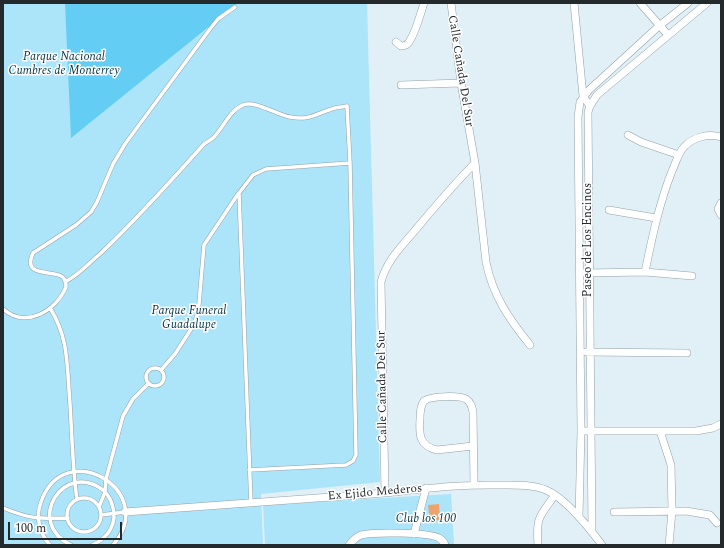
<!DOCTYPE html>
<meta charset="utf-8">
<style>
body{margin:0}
#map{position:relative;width:724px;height:548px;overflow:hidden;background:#e0f0f6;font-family:Spectral,serif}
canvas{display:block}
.frame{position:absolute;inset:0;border:4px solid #242a2c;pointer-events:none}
.scale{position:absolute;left:8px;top:522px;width:114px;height:18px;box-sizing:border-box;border:2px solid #242a2c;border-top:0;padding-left:5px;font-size:12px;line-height:14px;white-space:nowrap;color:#242a2c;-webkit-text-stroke:3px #fff;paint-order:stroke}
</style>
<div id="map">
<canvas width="724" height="548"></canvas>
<div class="frame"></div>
<div class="scale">100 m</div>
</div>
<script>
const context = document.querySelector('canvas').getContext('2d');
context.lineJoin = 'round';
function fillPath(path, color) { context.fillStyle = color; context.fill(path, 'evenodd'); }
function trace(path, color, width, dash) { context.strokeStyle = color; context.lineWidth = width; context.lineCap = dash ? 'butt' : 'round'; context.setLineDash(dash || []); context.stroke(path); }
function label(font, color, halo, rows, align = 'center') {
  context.font = font + ' Spectral,serif'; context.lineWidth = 3; context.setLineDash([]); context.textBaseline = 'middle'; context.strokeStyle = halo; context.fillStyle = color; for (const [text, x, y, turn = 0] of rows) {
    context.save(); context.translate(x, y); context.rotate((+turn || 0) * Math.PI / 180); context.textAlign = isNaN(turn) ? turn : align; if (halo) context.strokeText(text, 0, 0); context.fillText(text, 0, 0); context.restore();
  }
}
const green = new Path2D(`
 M 3,3 L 367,3 L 380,482 L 261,494 L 263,545 L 3,545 Z
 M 451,494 L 454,545 L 265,545 L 263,505 Z`);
const forest = new Path2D(`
 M 65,3 L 238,3 L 71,138 Z`);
const building = new Path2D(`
 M 439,504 L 440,520 L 430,521 L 428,505 Z`);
const service = new Path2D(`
 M 65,282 C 79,275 89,263 101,253 C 137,219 171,181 204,144 C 207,142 211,140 214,137 C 223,128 230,110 243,105 C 255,100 277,115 290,117 C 310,121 317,113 335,108 C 339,107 343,107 347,106 L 350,163 L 356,455 L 353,461 L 346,465 L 249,470
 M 50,308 C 67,335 67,360 69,390 C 72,427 72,464 77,500
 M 3,309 C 26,329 56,311 66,287 C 66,283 65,278 61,276 C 50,270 22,277 33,253 L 76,225 L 91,212 L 97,202 L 113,164 L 125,144 L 210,29 L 218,19 L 235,7
 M146 377a9 9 0 1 1 18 0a9 9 0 1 1-18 0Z
 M 161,370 L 175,354 L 193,326 L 197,316 L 199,304 L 204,245 L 238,194
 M67 515a17 17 0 1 1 34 0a17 17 0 1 1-34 0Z
 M 251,504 L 239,193 L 253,175 L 266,169 L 350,163
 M 99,507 L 105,492 L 106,479 L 123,416 L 133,399 L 149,383
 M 3,508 C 30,519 39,519 68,518
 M 101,515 L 125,512
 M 50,545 C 40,534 35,517 41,502 C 64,435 160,491 113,545
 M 71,545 C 24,522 64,460 103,490 C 111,497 114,508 114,518 C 112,531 104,540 92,545`);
const minor = new Path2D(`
 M 451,3 L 461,83 L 475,163 L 486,262 C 493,296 509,319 530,345
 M 574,3 L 583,96 L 590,106
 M 640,3 L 668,35
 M 396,42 L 401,46 C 404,46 407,46 409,42 C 416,32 420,15 424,3
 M 401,85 L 461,83
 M 628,135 L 641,142 L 679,155
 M 721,203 L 718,209 L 721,215
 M 609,210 L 656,218
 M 645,272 C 652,238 659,204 672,171 C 676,163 678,153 684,147 C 693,137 709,133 721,137
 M 585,273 L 645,272 L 692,276
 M 586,352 L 687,353
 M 581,431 L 696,431 L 713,428 L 721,424
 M 660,431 L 671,465 L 672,511 L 669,545
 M 473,446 L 437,450 C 419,446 419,434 420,419 C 420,413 420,406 424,401 C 430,396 459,395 466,399 C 471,402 472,407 473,412 L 474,485
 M 385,492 L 381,282 C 387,258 407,241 422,222 C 439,202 456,182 475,163
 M 125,512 C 212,506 298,500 384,493 C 423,489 460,484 499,485 C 514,485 532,484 546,490 C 565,498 590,529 602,545
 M 614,512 L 686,511 L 710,515 L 717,523
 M 579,517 L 581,431 L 578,117 L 580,102 L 589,90 L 659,26 L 688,3
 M 592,531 L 588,112 L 590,106 L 597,95 L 707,3
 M 414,534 L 426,488
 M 349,545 C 353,540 356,537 361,535 C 374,532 428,532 439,538 C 443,540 444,542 445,545
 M 538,545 C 536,517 539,517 555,495`);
const parkNames = [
 ["Parque Nacional",64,58],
 ["Cumbres de Monterrey",64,72],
 ["Parque Funeral",189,312],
 ["Guadalupe",189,326],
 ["Club los 100",426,520]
];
const streetNames = [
 ["Calle Cañada Del Sur",460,71,81],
 ["Paseo de Los Encinos",589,240,-90],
 ["Calle Cañada Del Sur",383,387,-91],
 ["Ex Ejido Mederos",375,493,-5]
];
fillPath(green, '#ace4fa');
fillPath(forest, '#63cdf3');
fillPath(building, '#eca36e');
trace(service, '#93a1a7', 4.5);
trace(minor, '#93a1a7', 8);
trace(service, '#fff', 3.5);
trace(minor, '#fff', 7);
label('italic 12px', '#003343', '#fff', parkNames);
label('12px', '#242a2c', '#fff', streetNames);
</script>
